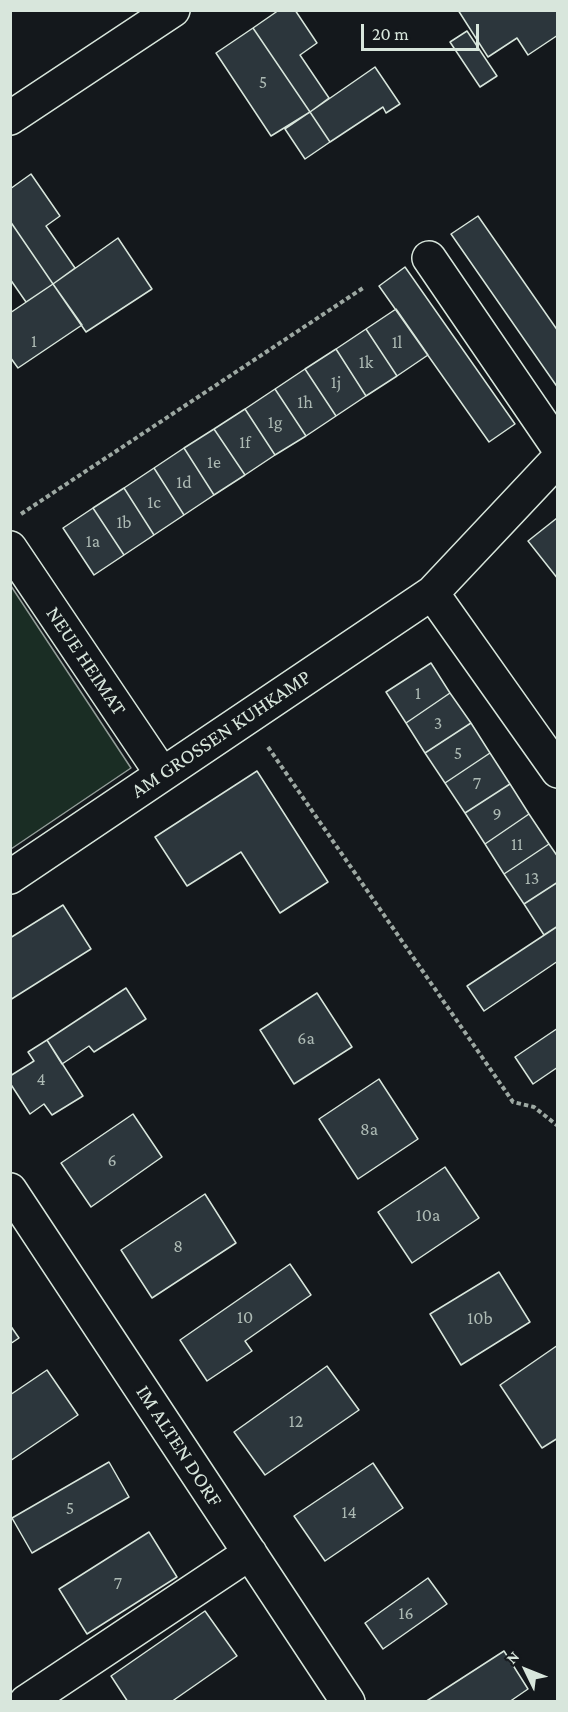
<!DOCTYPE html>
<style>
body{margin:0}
#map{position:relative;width:568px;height:1712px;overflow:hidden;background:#14181c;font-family:"Crimson Pro",serif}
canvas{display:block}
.frame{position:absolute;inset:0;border:12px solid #d8e6dc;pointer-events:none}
.north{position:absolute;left:496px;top:1640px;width:60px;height:60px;-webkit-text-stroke:4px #14181c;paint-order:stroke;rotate:313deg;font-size:16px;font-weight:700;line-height:24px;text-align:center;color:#d8e6dc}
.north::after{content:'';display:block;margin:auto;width:21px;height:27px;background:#d8e6dc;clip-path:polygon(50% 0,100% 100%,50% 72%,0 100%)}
.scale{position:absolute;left:361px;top:24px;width:118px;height:27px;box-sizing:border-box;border:3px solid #d8e6dc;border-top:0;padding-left:8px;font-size:18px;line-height:21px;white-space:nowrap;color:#d8e6dc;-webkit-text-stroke:4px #14181c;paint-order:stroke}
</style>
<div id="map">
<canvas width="568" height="1712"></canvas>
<div class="frame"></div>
<div class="north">N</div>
<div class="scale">20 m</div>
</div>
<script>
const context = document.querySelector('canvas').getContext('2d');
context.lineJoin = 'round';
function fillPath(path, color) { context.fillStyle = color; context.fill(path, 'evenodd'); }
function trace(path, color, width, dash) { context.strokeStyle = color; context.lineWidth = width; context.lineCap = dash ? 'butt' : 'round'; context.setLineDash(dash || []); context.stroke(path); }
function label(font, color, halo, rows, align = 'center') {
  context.font = font + ' "Crimson Pro",serif'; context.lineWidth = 4.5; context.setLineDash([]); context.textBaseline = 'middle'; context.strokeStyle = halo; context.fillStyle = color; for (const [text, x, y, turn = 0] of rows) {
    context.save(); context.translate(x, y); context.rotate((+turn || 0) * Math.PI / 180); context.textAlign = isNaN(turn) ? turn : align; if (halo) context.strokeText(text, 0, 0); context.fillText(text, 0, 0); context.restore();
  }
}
const green = new Path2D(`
 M 11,586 L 131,768 L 11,849 L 10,849 Z`);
const building = new Path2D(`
 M 279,10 L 295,10 L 317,43 L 300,55 L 329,98 L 310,112 L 253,28 Z
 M 458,10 L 558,10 L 558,35 L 528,55 L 517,38 L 488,57 Z
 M 253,28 L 310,112 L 271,136 L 216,53 Z
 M 467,31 L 497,76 L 480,87 L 450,42 Z
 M 375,67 L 400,104 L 386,113 L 383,107 L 330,142 L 310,112 Z
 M 310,112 L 330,142 L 305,159 L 285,129 Z
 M 31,174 L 60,216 L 46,226 L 75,268 L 53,284 L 10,221 L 10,189 Z
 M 478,216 L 558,331 L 558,388 L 451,234 Z
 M 10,221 L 53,284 L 26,302 L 10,279 Z
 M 118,238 L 152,289 L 86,332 L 53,284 Z
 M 405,267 L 515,424 L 489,442 L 379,286 Z
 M 53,284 L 82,325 L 18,368 L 10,357 L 10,313 Z
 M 396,309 L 428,355 L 397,376 L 366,329 Z
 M 366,329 L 397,376 L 366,396 L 336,349 Z
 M 336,349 L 366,396 L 336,416 L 305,369 Z
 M 305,369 L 336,416 L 306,436 L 275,389 Z
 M 275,389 L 306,436 L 275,455 L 245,409 Z
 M 245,409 L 275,455 L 245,475 L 214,429 Z
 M 214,429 L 245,475 L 214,495 L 184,448 Z
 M 184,448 L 214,495 L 184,515 L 154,468 Z
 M 154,468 L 184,515 L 154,535 L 124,488 Z
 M 124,488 L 154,535 L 124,555 L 93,508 Z
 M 93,508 L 124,555 L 94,575 L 63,528 Z
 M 557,518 L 558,519 L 558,579 L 528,541 Z
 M 431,663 L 450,693 L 406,723 L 386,692 Z
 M 450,693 L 471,723 L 425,753 L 406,723 Z
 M 471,723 L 490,753 L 445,783 L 425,753 Z
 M 490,753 L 510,784 L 465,813 L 445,783 Z
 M 257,771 L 328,882 L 280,913 L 241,852 L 187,886 L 155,837 Z
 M 510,784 L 529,814 L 485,844 L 465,813 Z
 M 529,814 L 549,844 L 504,874 L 485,844 Z
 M 549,844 L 558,857 L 558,882 L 524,904 L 504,874 Z
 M 558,882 L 558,926 L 544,935 L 524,904 Z
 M 63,905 L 91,949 L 10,1000 L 10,938 Z
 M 558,926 L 558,961 L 484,1011 L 467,986 Z
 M 126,988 L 146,1019 L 94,1052 L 89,1046 L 62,1064 L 47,1040 Z
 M 317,993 L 352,1047 L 294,1084 L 260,1030 Z
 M 558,1028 L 558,1067 L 533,1084 L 515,1057 Z
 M 47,1040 L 83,1096 L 52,1115 L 44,1104 L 30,1114 L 10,1083 L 10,1076 L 34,1061 L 28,1052 Z
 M 379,1079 L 418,1139 L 358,1179 L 319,1119 Z
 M 133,1114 L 162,1157 L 91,1207 L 61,1163 Z
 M 445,1167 L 479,1218 L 412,1263 L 378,1212 Z
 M 205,1194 L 236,1243 L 152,1298 L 121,1250 Z
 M 290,1264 L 311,1295 L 245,1341 L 252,1351 L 207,1381 L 180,1340 Z
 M 499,1272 L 530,1322 L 461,1365 L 430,1314 Z
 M 10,1325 L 19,1338 L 10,1344 Z
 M 558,1345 L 558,1438 L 542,1448 L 500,1385 Z
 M 327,1366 L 359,1410 L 265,1475 L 234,1432 Z
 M 47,1370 L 78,1415 L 10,1461 L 10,1395 Z
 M 109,1462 L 129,1497 L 32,1553 L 12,1518 Z
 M 373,1463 L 403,1508 L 325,1561 L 294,1516 Z
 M 149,1532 L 177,1577 L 87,1634 L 59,1589 Z
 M 428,1578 L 447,1604 L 383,1649 L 365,1623 Z
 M 205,1611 L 237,1656 L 171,1702 L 128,1702 L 111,1676 Z
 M 504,1651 L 528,1689 L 509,1702 L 425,1702 Z`);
const path = new Path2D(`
 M 21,514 L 363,288
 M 268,747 L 513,1102 L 534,1107 L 558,1126`);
const minor = new Path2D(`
 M 10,118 L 173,10
 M 429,258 L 558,447
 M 10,548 L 162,774
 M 432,593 L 558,771
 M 10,877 L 432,593 L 558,459
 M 10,1190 L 348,1702
 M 26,1702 L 250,1553`);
const numberNames = [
 ["5",263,82],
 ["1",34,341],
 ["1l",397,342],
 ["1k",366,362],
 ["1j",336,382],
 ["1h",305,402],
 ["1g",275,422],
 ["1f",245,442],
 ["1e",214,462],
 ["1d",184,482],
 ["1c",154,502],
 ["1b",124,522],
 ["1a",93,541],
 ["1",418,693],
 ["3",438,723],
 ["5",458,753],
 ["7",477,783],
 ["9",497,814],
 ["11",517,844],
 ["13",532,878],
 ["6a",306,1038],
 ["4",41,1079],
 ["8a",369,1129],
 ["6",112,1160],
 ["10a",428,1215],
 ["8",178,1246],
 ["10",245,1317],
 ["10b",480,1318],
 ["12",296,1421],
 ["5",70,1508],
 ["14",349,1512],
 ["7",118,1583],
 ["16",406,1613]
];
const streetNames = [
 ["NEUE HEIMAT",86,661,56],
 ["AM GROSSEN KUHKAMP",221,734,-34],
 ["IM ALTEN DORF",179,1446,57]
];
fillPath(green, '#1a2d24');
trace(green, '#939e99', 1.5);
fillPath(building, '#2c363c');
trace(building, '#d8e6dc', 1.5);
trace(minor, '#d8e6dc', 36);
trace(path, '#9da8a2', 4, [4.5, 3]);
trace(minor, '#14181c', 33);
label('18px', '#adbab4', null, numberNames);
label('21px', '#d8e6dc', '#14181c', streetNames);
</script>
